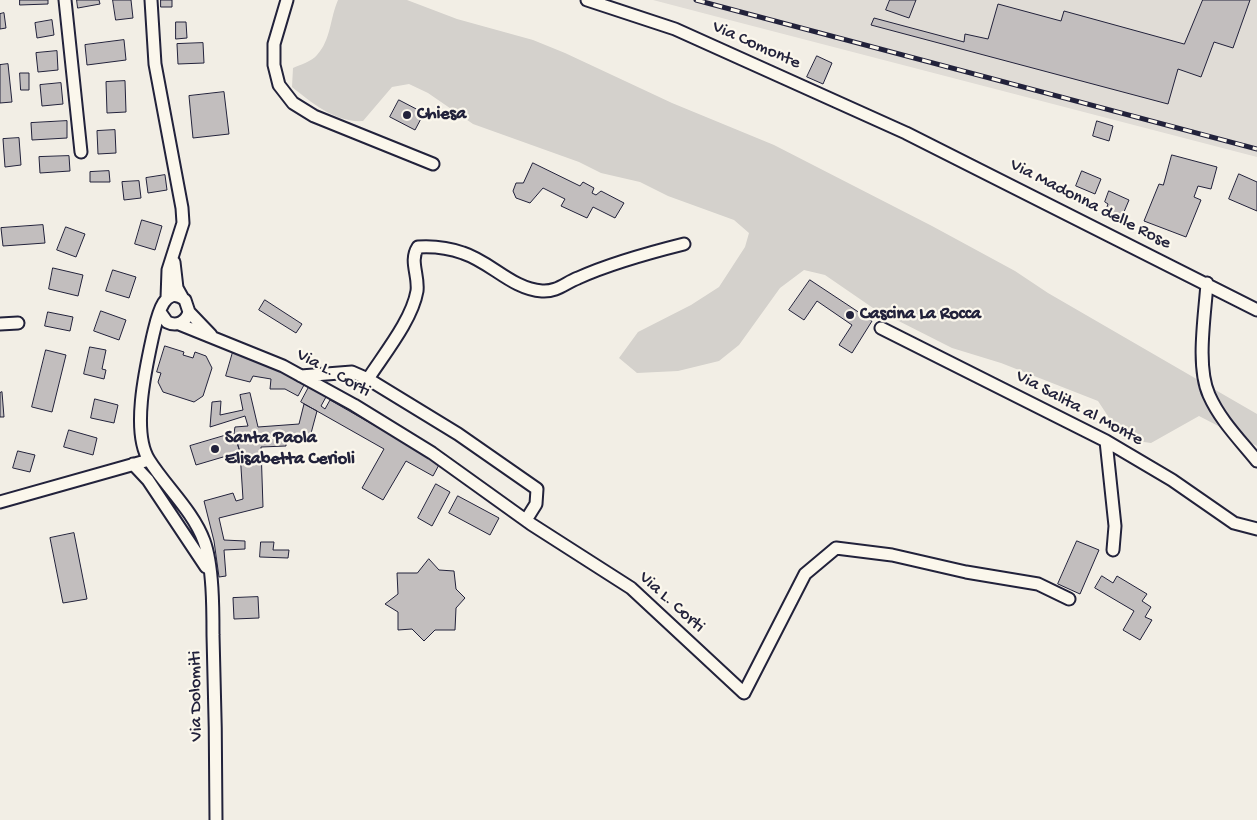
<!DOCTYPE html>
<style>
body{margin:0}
canvas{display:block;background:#f2eee5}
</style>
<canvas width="1257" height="820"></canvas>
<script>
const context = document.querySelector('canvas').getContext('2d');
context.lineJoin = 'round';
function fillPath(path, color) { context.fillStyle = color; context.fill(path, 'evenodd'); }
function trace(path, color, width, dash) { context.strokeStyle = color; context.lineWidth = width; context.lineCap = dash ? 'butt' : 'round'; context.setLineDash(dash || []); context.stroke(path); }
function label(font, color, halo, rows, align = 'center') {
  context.font = font + ' "Gochi Hand",sans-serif'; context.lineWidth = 4.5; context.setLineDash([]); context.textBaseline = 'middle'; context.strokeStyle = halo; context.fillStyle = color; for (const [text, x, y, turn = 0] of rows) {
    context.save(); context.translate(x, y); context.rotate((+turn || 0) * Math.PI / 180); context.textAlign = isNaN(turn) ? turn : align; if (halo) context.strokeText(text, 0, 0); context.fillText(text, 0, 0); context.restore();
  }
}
const built = new Path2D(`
 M 653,0 L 1257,0 L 1257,157 L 718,17 Z`);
const green = new Path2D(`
 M 338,0 L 407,0 L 457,19 L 533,40 L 565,53 L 672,103 L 774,145 L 932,226 L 1015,271 L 1048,293 L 1257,414 L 1257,446 L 1199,416 L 1151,443 L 1123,439 L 1098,401 L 1001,363 L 952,348 L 873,308 L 825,275 L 804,270 L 780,288 L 739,345 L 719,361 L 678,371 L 637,373 L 619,358 L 638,332 L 691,305 L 719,287 L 745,247 L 749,233 L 734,220 L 668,196 L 640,182 L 601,173 L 579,162 L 473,124 L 428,93 L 409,84 L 392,87 L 363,121 C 336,123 312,103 292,87 L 293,68 C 300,65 312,61 317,55 C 331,40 330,18 338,0 Z`);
const building = new Path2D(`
 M 20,0 L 48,0 L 48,4 L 20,5 Z
 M 77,0 L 99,0 L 100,4 L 78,8 Z
 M 113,0 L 131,0 L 133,18 L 116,20 Z
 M 161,0 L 172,0 L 172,7 L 161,7 Z
 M 890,0 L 916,0 L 909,18 L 886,10 Z
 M 1203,0 L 1250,0 L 1233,48 L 1214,42 L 1201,77 L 1178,69 L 1168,104 L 871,25 L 874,18 L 964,42 L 965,34 L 988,39 L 998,4 L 1061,21 L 1064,11 L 1184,44 Z
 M 4,13 L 6,28 L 0,29 L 0,14 Z
 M 52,20 L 54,35 L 37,38 L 35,23 Z
 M 176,22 L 186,22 L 187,38 L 176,39 Z
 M 124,40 L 126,60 L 87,65 L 85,45 Z
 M 203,43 L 204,63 L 178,64 L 177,44 Z
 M 57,51 L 58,70 L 38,72 L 36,53 Z
 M 817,56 L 832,63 L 823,84 L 807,77 Z
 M 8,64 L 12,102 L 0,103 L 0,65 Z
 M 20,73 L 29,73 L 29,90 L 21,90 Z
 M 125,81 L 126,112 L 107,113 L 106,82 Z
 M 61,83 L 63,104 L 42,106 L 40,85 Z
 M 224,92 L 229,134 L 193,138 L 189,96 Z
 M 399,100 L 424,113 L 415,130 L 390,117 Z
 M 67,121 L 67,138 L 32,140 L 31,123 Z
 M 1097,121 L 1113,126 L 1109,141 L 1093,136 Z
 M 115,130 L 116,153 L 98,154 L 97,131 Z
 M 19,138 L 21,165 L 5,167 L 3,139 Z
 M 1172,155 L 1217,167 L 1211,189 L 1198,186 L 1194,197 L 1201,200 L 1186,237 L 1144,221 L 1159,184 L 1163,185 Z
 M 69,156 L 70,171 L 40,173 L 39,157 Z
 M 533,163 L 580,186 L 583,182 L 594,188 L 592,193 L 596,195 L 601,191 L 624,203 L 615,218 L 593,207 L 587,218 L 561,206 L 565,199 L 543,188 L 530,203 L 516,198 L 513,191 L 516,183 L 523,183 Z
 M 109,171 L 110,182 L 90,182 L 90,172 Z
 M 1082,171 L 1101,179 L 1095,194 L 1076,186 Z
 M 1239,174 L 1257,182 L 1257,211 L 1229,199 Z
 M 165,175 L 167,190 L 148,193 L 146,178 Z
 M 139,181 L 141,198 L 124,200 L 122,182 Z
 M 1109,191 L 1129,200 L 1121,219 L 1105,212 L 1108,204 L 1105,202 Z
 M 142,220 L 162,226 L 155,250 L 135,244 Z
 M 43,225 L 45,243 L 3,246 L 1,228 Z
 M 66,227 L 85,234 L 76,257 L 57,250 Z
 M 53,268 L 83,275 L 78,296 L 49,289 Z
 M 113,270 L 136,277 L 129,298 L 106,291 Z
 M 810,280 L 872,321 L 852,353 L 839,345 L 852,325 L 817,301 L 804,320 L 789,310 Z
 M 265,300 L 302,324 L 296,333 L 259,310 Z
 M 101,311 L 126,320 L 119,340 L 94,331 Z
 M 48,312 L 73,317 L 70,331 L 45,326 Z
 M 165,346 L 184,352 L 183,355 L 193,358 L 195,352 L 206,356 L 212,368 L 203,396 L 194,402 L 163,392 L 158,382 L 161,373 L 157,372 Z
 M 90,347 L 106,350 L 102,369 L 106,370 L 104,379 L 84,374 Z
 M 46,350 L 66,355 L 52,412 L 32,407 Z
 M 233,352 L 258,359 L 304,385 L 298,396 L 285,389 L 270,389 L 271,379 L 253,376 L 250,382 L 226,376 Z
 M 309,387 L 326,397 L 321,406 L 325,409 L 330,400 L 440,463 L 433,476 L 406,461 L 383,500 L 362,488 L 384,449 L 301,402 Z
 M 2,392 L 4,417 L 0,417 L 0,393 Z
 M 250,393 L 258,427 L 299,424 L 304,404 L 317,411 L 310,437 L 286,437 L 286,446 L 261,447 L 263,507 L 219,518 L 224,540 L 245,541 L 245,549 L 224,550 L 226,576 L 219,577 L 214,541 L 204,501 L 233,493 L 236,501 L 243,499 L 240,452 L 234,433 L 235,427 L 248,426 L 245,416 L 210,427 L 212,402 L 221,401 L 220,415 L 243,410 L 240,395 Z
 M 95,399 L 118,405 L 114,423 L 91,418 Z
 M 69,430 L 97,438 L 93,455 L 64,447 Z
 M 234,433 L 240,452 L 196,465 L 190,446 Z
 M 18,451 L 35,455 L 30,472 L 13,468 Z
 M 436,484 L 450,492 L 432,526 L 418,518 Z
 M 458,496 L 499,518 L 490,535 L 449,513 Z
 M 74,533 L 87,599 L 63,603 L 50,538 Z
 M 1077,541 L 1099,550 L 1080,594 L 1058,584 Z
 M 261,542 L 274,542 L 273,550 L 289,550 L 288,558 L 260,557 Z
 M 429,559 L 439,570 L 454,571 L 456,589 L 465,598 L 456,608 L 455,630 L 435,630 L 424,641 L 412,629 L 398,630 L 398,612 L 385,604 L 398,594 L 397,573 L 417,573 Z
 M 1102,576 L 1113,583 L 1117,576 L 1147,594 L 1142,601 L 1151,607 L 1145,617 L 1152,620 L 1140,640 L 1123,630 L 1134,611 L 1095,588 Z
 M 258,597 L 259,618 L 234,619 L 233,598 Z`);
const minor = new Path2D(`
 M 65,0 L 81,152
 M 151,0 L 155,64 L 182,208 L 183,223 L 168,270 L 167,298
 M 287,0 L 274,44 L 274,65 L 279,85 L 293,103 L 314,116 L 433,164
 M 587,0 L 675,29 L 906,133 L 1257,310
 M 174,262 L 177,288 L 182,297
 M 1207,283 C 1205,315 1196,366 1209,395 C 1220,420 1240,440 1257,461
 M 160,312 L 167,322 C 177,327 186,322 189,312 L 185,300 C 163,283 157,319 153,335 C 146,367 131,432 149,460 C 166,487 193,511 204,541 C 213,565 213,609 213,635 C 215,697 216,758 216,820
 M 189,312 L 211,335
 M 0,324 L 18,323
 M 179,324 L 283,366 L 354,405 L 432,453 L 531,524 L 631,588 L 744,693 L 805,574 L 836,548 L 892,555 L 966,572 L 1038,584 L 1069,599
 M 881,328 L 1106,441 L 1172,480 L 1234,523 L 1257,529
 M 301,376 L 352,372 L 368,379 L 458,434 L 537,489 L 536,504 L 526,520
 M 368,379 C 384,354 412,320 417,291 C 419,275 409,261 418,247 C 433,246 449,248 463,253 C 491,262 512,289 542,291 C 557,292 565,283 578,278 C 611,263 648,253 684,244
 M 1106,441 L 1115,526 L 1113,550
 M 133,464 L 148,480 L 206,567
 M 0,502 L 149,460`);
const rail = new Path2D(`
 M 696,0 L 1257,149`);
const markers = [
 [407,115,5,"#22223b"],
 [850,315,5,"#22223b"],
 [215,449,5,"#22223b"]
];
const streetNames = [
 ["Via Comonte",756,46,24],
 ["Via Madonna delle Rose",1090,205,27],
 ["Via L. Corti",333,374,29],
 ["Via Salita al Monte",1079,409,28],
 ["Via L. Corti",671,603,42],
 ["Via Dolomiti",197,696,-91]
];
const poiNames = [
 ["Chiesa",417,115],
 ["Cascina La Rocca",860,315],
 ["Santa Paola",225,439],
 ["Elisabetta Cerioli",225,460]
];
fillPath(built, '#e0dcd6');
fillPath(green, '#d4d1cc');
fillPath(building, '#c2bebe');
trace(building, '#22223b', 1);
trace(minor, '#22223b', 15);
trace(minor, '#fbf7ec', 11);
trace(rail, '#22223b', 5);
trace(rail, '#fbf7ec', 3, [9]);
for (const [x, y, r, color] of markers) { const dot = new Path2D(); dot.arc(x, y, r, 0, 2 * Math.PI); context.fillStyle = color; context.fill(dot); trace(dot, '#fbf7ec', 2); }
label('18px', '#22223b', '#fbf7ec', streetNames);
label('bold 18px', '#22223b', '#fbf7ec', poiNames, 'left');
</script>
